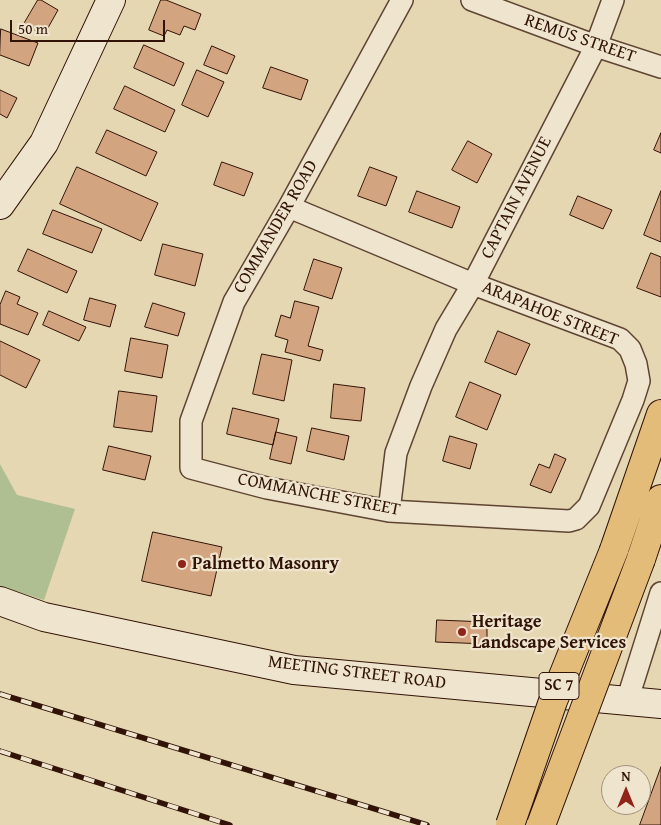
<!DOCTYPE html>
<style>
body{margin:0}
#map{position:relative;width:661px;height:825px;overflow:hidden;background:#e6d7b3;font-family:"Gentium Book Plus",serif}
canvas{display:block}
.north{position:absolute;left:601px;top:765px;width:50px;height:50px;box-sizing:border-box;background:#efe5ce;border:1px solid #a3917e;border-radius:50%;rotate:0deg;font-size:14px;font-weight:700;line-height:20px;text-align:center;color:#311307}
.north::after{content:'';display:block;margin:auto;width:18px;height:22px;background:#8f2418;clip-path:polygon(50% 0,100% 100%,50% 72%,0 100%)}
.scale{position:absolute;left:10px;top:20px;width:155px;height:22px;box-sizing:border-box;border:2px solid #311307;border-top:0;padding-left:6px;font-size:15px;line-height:18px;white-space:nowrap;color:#311307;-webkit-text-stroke:4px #efe5ce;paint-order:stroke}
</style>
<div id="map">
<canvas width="661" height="825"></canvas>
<div class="north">N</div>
<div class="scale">50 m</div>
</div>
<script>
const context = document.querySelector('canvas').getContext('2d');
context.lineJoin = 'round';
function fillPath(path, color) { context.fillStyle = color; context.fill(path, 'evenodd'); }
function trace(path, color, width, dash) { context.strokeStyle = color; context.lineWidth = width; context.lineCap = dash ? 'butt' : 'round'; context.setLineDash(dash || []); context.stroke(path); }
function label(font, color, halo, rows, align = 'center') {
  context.font = font + ' "Gentium Book Plus",serif'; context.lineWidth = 4.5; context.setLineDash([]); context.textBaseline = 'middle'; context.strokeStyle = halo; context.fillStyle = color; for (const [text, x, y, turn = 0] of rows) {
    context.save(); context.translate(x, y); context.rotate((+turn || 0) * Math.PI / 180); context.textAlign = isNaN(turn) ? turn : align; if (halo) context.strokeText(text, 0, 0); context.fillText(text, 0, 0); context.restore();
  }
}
const green = new Path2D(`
 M 0,464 L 17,495 L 75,509 L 44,600 L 0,586 Z`);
const building = new Path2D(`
 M 38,0 L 41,0 L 58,10 L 44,35 L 24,24 Z
 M 161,0 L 166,0 L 201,14 L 195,30 L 184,26 L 180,35 L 167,30 L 164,36 L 149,30 Z
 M 1,29 L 38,43 L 29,66 L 0,55 Z
 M 144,45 L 184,63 L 174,86 L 134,68 Z
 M 212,46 L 235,56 L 227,74 L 204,65 Z
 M 271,67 L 308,80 L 301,100 L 263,88 Z
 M 197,70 L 224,82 L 208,117 L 182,105 Z
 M 125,86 L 175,110 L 165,132 L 114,109 Z
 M 0,90 L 17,98 L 7,118 L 0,114 Z
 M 107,130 L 157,152 L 146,176 L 96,153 Z
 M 661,133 L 661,153 L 654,150 Z
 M 468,141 L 492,154 L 477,183 L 452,170 Z
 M 222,162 L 253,173 L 244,196 L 214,185 Z
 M 77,167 L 158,203 L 141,241 L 60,204 Z
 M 370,167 L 397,177 L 386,206 L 358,196 Z
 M 417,191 L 460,207 L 452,228 L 409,212 Z
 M 661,191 L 661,242 L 644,235 Z
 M 578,196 L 612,210 L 603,229 L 570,215 Z
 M 53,210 L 102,229 L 92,253 L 43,234 Z
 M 163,244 L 203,254 L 195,286 L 155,275 Z
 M 28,249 L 77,271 L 67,293 L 18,271 Z
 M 651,253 L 661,257 L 661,297 L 637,288 Z
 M 314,259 L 342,268 L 332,299 L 304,290 Z
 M 6,291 L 20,297 L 17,304 L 38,313 L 28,335 L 0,324 L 0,305 Z
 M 90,298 L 116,305 L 110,327 L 84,320 Z
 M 295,301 L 319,307 L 308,346 L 323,350 L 320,361 L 285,352 L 288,340 L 275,336 L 281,315 L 290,318 Z
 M 153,303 L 185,313 L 178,336 L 145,327 Z
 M 49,311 L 86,327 L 79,341 L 43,325 Z
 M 498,331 L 530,344 L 516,375 L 485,362 Z
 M 131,338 L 168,345 L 162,378 L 125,371 Z
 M 0,341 L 40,360 L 26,388 L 0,375 Z
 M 262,354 L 292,360 L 284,401 L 253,394 Z
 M 470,382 L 501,395 L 487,430 L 456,417 Z
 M 334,384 L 365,388 L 361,421 L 331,418 Z
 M 119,391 L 157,396 L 152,432 L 114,427 Z
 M 233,408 L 279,419 L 273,445 L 227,434 Z
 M 312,428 L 349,436 L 344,460 L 307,451 Z
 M 276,432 L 297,437 L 291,464 L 270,459 Z
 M 450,436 L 477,444 L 470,469 L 443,461 Z
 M 109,446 L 151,456 L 145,480 L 103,470 Z
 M 555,454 L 566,459 L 551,493 L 530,485 L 539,464 L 549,468 Z
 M 153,532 L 222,547 L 211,596 L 142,581 Z
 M 437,620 L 487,622 L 487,644 L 436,642 Z
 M 661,767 L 661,825 L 640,825 Z`);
const street = new Path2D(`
 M 472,0 L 596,46 L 661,67
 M 289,207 L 473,284 L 620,339 L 630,349 L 636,364 L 639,381 L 633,400 L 589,506 L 576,519 L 569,521 L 389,511 L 267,488 L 191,468 L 191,421 L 234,302 L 289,207 L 402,0
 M 389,511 L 396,453 L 421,386 L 446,329 L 473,284 L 596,46 L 613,0
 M 627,701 L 661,593`);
const secondary = new Path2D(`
 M 0,205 L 44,143 L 111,0
 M 0,601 L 44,617 L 294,670 L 661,704`);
const primary = new Path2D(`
 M 614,550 L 661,414
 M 641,559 L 661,499`);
const rail = new Path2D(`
 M 0,694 L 427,825
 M 0,751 L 230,825`);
const primaryBridge = new Path2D(`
 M 510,825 L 553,701 L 614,550
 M 541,825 L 641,559`);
const markers = [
 [182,564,5,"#8f2418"],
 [462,632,5,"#8f2418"]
];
const shields = [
 [559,686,40]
];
const shieldNames = [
 ["SC 7",559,686]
];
const streetNames = [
 ["REMUS STREET",580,39,19],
 ["CAPTAIN AVENUE",517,198,-63],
 ["COMMANDER ROAD",276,227,-60],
 ["ARAPAHOE STREET",550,314,22],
 ["COMMANCHE STREET",319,495,11],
 ["MEETING STREET ROAD",357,673,7]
];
const poiNames = [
 ["Palmetto Masonry",192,564],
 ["Heritage",472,622],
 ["Landscape Services",472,643]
];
fillPath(green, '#afbf91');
fillPath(building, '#d3a480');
trace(building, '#311307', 1);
trace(street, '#5e4432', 24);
trace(secondary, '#311307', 30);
trace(primary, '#311307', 30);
trace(street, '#efe5ce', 21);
trace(secondary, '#efe5ce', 28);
trace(primary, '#e3bc7a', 28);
trace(rail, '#311307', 5.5);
trace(rail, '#efe5ce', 4, [11]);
trace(primaryBridge, '#311307', 30, []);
trace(primaryBridge, '#e3bc7a', 28);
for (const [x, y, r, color] of markers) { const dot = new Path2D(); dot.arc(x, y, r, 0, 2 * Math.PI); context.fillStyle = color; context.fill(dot); trace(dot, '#efe5ce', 2); }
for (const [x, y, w] of shields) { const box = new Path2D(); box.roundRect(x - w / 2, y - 13.5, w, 27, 4); context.fillStyle = '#efe5ce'; context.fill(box); trace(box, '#311307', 1); }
label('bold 16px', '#311307', null, shieldNames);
label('18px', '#311307', '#efe5ce', streetNames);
label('bold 18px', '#311307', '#efe5ce', poiNames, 'left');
</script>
